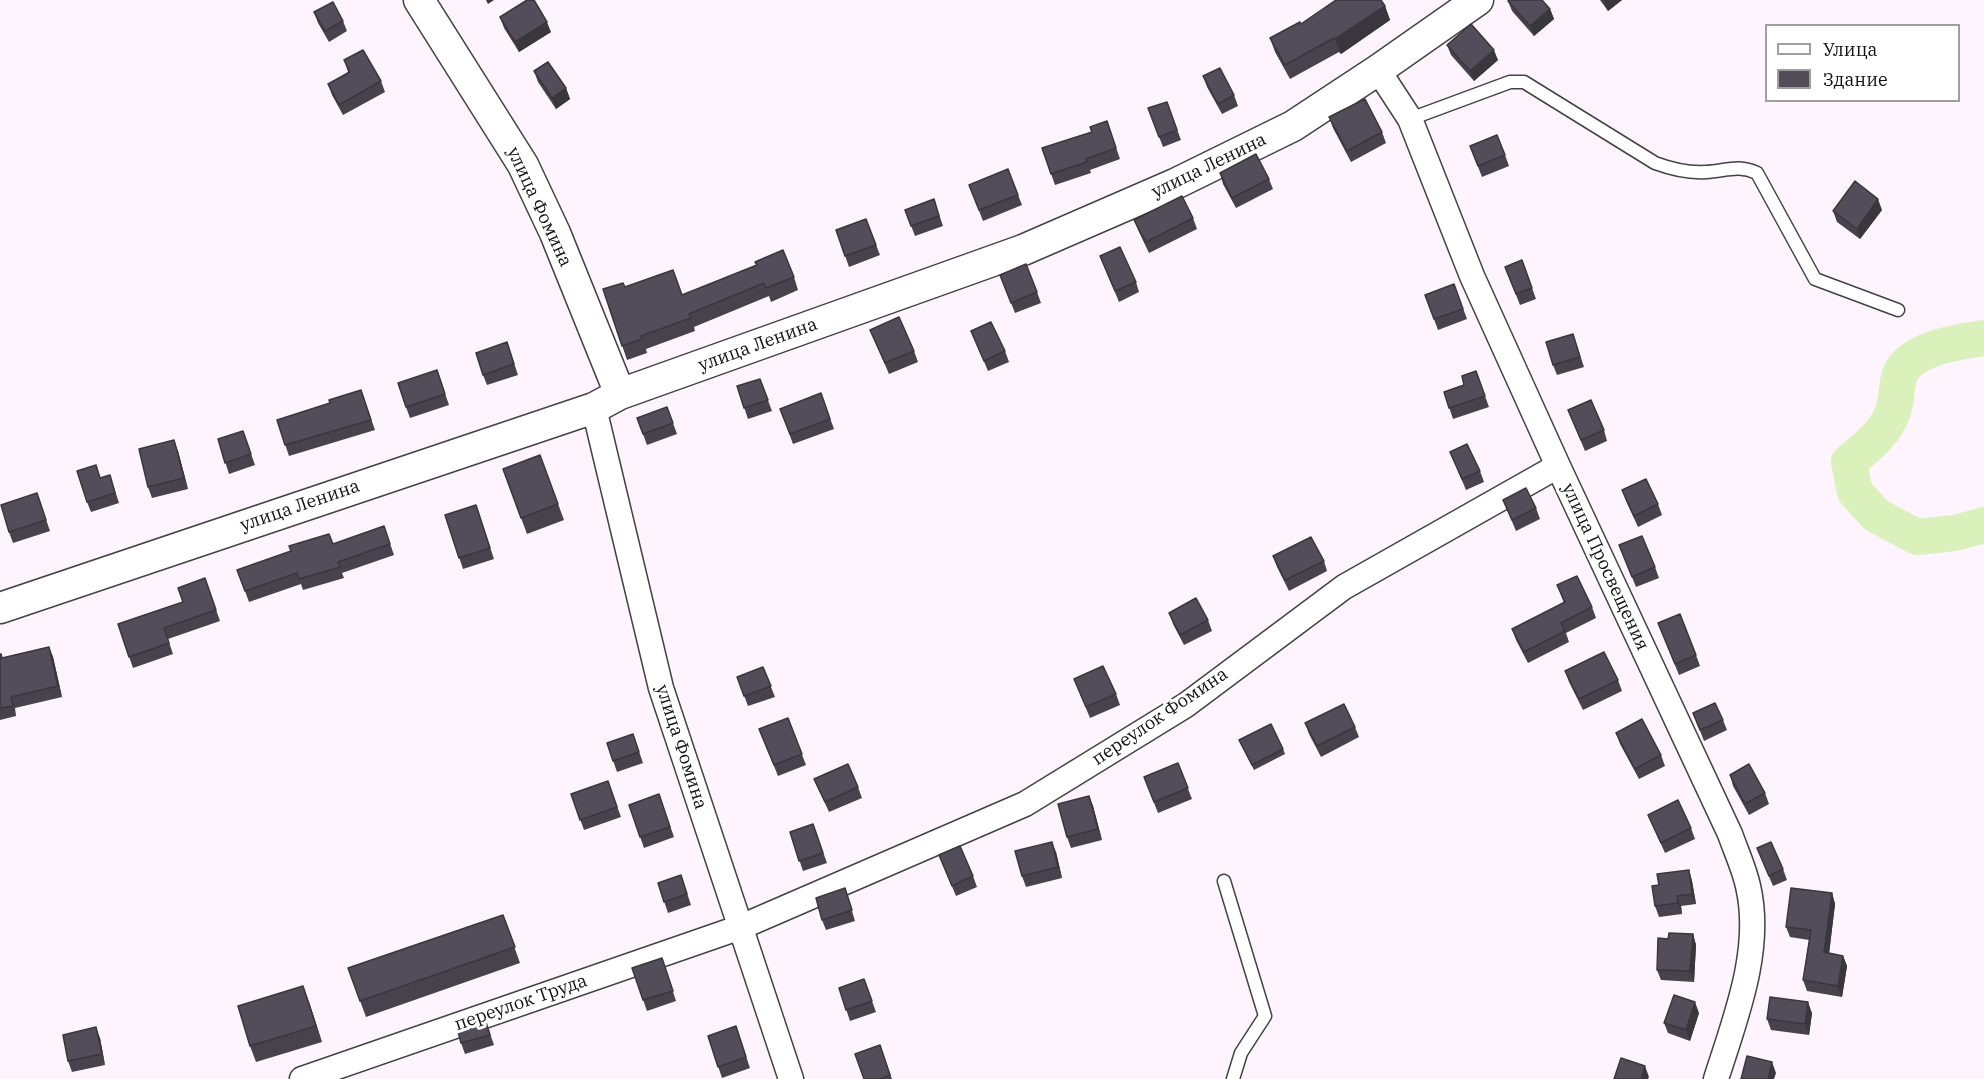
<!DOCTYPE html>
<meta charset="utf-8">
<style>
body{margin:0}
#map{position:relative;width:1984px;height:1079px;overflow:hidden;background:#fdf4fe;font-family:"IBM Plex Serif",serif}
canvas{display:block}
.legend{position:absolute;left:1765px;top:24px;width:195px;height:78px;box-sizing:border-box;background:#fff;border:2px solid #9f9f9f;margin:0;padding:8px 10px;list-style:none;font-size:18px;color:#101010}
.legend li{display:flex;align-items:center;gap:12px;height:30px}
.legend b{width:30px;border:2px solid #9f9f9f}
</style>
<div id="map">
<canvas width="1984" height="1079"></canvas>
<ul class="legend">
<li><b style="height:8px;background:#fff"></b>Улица</li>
<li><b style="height:16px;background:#524d58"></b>Здание</li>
</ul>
</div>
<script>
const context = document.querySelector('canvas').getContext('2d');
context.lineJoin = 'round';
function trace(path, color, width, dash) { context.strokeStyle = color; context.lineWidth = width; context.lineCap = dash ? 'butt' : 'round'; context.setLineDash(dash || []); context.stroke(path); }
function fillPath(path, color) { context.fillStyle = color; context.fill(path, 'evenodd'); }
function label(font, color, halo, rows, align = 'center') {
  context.font = font + ' "IBM Plex Serif",serif'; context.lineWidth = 6; context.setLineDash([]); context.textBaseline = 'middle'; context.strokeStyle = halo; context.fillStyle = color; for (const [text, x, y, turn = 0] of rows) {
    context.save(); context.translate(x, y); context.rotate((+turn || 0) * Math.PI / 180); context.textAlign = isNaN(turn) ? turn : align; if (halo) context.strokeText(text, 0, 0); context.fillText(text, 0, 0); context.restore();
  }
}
const river = new Path2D(`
 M 1984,338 C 1959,342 1908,348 1899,377 C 1896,389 1897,403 1892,414 C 1884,434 1866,448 1849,462 L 1855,492 L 1876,515 L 1917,537 L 1955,533 L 1984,525`);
const service = new Path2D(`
 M 1410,119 L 1510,82 L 1524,82 L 1655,163 C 1671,169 1689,173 1706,172 C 1726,171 1738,164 1757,173 L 1815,279 L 1898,310
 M 1224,881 L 1265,1016 L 1241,1053 L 1233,1079`);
const minor = new Path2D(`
 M 1378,70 L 1410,119 L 1472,276 L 1558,466 L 1730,834 C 1736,851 1744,868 1748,886 C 1763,950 1735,1019 1716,1079
 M 594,408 L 661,688 L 791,1079
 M 302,1079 L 741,927 L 1025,804 L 1186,705 L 1344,587 L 1558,466`);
const tertiary = new Path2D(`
 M 419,0 L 523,165 L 555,233 L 620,394
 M 0,608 L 594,408 L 620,394 L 1023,250 L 1175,184 L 1293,126 L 1378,70 L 1478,0`);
const wall = new Path2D(`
 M 1600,0 L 1622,0 L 1608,11 Z
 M 1508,1 L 1550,9 L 1554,19 L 1534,36 L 1512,11 Z
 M 1385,6 L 1390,20 L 1341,54 L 1339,52 L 1290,79 L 1275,52 L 1270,38 L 1301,24 Z
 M 314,12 L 343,21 L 347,31 L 329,42 L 318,23 Z
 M 500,17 L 551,32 L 519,52 L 504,28 Z
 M 1447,45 L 1498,60 L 1474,81 L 1451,55 Z
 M 344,60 L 381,81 L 385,92 L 343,115 L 332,95 L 328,84 L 348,72 Z
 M 534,71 L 566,88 L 570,99 L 556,109 L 538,82 Z
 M 1203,76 L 1234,95 L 1238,106 L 1222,114 L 1207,87 Z
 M 1167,102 L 1181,140 L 1163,147 L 1148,108 Z
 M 1329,117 L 1382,132 L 1386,143 L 1351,162 L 1333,128 Z
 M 1107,121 L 1120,159 L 1090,170 L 1091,173 L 1055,185 L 1042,148 L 1092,132 Z
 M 1470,146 L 1505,155 L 1509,166 L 1482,177 Z
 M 1008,169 L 1022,205 L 983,221 L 969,185 Z
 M 1220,173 L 1269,179 L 1273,189 L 1236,208 L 1223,184 Z
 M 934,199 L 943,226 L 915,236 L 905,210 Z
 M 1882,210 L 1860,239 L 1837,222 L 1833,211 Z
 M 1193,218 L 1197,229 L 1149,253 L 1138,230 L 1134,220 Z
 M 866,219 L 880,255 L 849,267 L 836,230 Z
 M 1100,256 L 1136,282 L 1139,292 L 1119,302 Z
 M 1522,260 L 1536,299 L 1520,305 L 1505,267 Z
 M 1000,275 L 1037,292 L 1041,303 L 1015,313 Z
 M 794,277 L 798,290 L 771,302 L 769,296 L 694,327 L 695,331 L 646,349 L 647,353 L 627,360 L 603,289 L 625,287 L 682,295 Z
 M 1454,284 L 1467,319 L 1438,330 L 1425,295 Z
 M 870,330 L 914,351 L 918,362 L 889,374 Z
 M 971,331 L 1005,351 L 1009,362 L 988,371 Z
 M 1573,334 L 1584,367 L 1557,375 L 1553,365 Z
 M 507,342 L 518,375 L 487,385 L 483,375 Z
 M 437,370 L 449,405 L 410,418 L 406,407 Z
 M 1476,371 L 1489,407 L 1453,419 L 1444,392 L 1464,385 Z
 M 760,379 L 772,411 L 748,419 L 737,386 Z
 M 361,390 L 375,430 L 289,456 L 277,420 L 330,403 Z
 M 821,393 L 834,429 L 793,444 L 780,409 Z
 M 667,407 L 677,434 L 647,445 L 637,418 Z
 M 1568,410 L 1604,430 L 1607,441 L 1585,451 Z
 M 243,431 L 255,465 L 229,474 L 218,439 Z
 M 178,451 L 188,489 L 152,498 L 148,487 Z
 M 1450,452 L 1480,471 L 1484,482 L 1466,490 Z
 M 540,455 L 564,520 L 527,534 L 503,469 Z
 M 110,475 L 119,503 L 91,512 L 87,502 L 100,478 Z
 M 1622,490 L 1658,504 L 1662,515 L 1638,527 L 1626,501 Z
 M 37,493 L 50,531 L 13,543 L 9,532 Z
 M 1503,500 L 1536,508 L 1540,519 L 1516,531 Z
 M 476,505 L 494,559 L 463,569 L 445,515 Z
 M 384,526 L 394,555 L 342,573 L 344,578 L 303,590 L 301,584 L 249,602 L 245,591 L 291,551 L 329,534 L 333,544 Z
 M 1619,545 L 1655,567 L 1659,578 L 1636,587 Z
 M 1273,556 L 1324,561 L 1327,571 L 1289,591 L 1277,567 Z
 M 205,578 L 220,621 L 168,639 L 173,654 L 133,668 L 118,624 L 183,602 Z
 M 1557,585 L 1592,607 L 1596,618 L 1566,633 L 1569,642 L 1528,663 L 1516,640 L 1512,629 L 1564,603 Z
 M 1169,613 L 1208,620 L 1212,631 L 1184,645 L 1173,624 Z
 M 1658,623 L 1696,655 L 1700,666 L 1679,675 Z
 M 49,647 L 53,657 L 62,697 L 15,708 L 16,716 L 0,720 L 0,654 L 2,658 Z
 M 763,667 L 775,697 L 748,706 L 737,677 Z
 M 1565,671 L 1618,680 L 1622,691 L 1583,710 L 1569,682 Z
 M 1074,679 L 1116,694 L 1120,705 L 1090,718 Z
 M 1693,713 L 1723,720 L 1727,730 L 1704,741 Z
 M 788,718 L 806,765 L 778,776 L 759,729 Z
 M 1305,723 L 1355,727 L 1359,737 L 1321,757 L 1309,734 Z
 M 1616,733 L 1661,755 L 1665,766 L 1639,779 L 1620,744 Z
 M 633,734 L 643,763 L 617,772 L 607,743 Z
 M 1239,740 L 1283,749 L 1285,754 L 1254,770 Z
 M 1178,763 L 1192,799 L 1158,813 L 1144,777 Z
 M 1730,775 L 1765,793 L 1769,804 L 1749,815 L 1733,786 Z
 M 814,779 L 858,787 L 862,798 L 829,812 Z
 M 608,781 L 621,817 L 584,830 L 571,794 Z
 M 659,794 L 674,837 L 644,848 L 629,805 Z
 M 1089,796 L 1093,806 L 1102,840 L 1071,848 L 1067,837 Z
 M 1648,815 L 1691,828 L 1695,839 L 1665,853 Z
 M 813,824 L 827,863 L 803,871 L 790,832 Z
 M 1757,848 L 1783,869 L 1787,880 L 1773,886 Z
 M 1056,852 L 1062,878 L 1026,887 L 1022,876 Z
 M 939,855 L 973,876 L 977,887 L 956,896 Z
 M 1689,870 L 1692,881 L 1696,904 L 1681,906 L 1682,914 L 1659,917 L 1655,906 L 1659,885 Z
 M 681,875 L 691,905 L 668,913 L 658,883 Z
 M 845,888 L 855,921 L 826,930 L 822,920 Z
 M 1832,893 L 1835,904 L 1829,953 L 1843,956 L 1847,966 L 1842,997 L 1807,991 L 1803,980 L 1809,940 L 1790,937 L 1786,927 Z
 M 503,915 L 520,963 L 366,1017 L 348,968 Z
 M 1693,934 L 1696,945 L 1694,982 L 1661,980 L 1657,970 L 1668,939 Z
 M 662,958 L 676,1001 L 647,1011 L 632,968 Z
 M 864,979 L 876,1012 L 850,1021 L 839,988 Z
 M 309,1002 L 322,1042 L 256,1062 L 250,1046 Z
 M 1699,1013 L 1690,1041 L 1668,1033 L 1664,1023 Z
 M 1812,1013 L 1809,1035 L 1771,1030 L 1767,1019 Z
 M 485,1019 L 494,1045 L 465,1054 L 461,1043 Z
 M 736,1026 L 750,1068 L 722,1078 L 708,1036 Z
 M 100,1038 L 105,1065 L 72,1072 L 68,1061 Z
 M 880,1045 L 892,1079 L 864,1079 Z`);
const shadedWall = new Path2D(`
 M 486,0 L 494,0 L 488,4 Z
 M 1604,0 L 1622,0 L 1608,11 Z
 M 1385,6 L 1390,20 L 1341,54 L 1335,39 Z
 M 1550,9 L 1554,19 L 1534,36 L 1530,26 Z
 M 547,22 L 551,32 L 519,52 L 515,42 Z
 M 1494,50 L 1498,60 L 1474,81 L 1470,71 Z
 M 566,88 L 570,99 L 556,109 L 552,98 Z
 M 1878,199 L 1882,210 L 1860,239 L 1857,229 Z
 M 174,440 L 178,451 L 188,489 L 184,478 Z
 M 49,647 L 53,657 L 62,697 L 58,686 Z
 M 1089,796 L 1093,806 L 1102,840 L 1098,829 Z
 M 1052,842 L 1056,852 L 1062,878 L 1058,867 Z
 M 1689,870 L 1692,881 L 1696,904 L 1692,894 Z
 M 1832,893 L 1835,904 L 1828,963 L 1824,952 Z
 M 1677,896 L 1681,906 L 1682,914 L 1678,903 Z
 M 1693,934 L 1696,945 L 1694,982 L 1690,971 Z
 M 1843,956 L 1847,966 L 1842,997 L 1838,986 Z
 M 303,986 L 309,1002 L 322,1042 L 316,1026 Z
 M 1695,1002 L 1699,1013 L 1690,1041 L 1686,1030 Z
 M 1808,1002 L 1812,1013 L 1809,1035 L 1805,1024 Z
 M 96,1027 L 100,1038 L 105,1065 L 102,1054 Z
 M 1772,1062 L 1776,1073 L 1774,1079 L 1768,1079 Z
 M 1645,1066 L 1649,1077 L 1648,1079 L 1641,1079 Z`);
const building = new Path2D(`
 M 527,0 L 534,0 L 547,22 L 515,42 L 500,17 Z
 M 1336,0 L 1381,0 L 1385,6 L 1335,39 L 1334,38 L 1285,65 L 1270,38 L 1300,22 L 1301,24 Z
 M 1509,0 L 1542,0 L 1550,9 L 1530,26 L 1508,1 Z
 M 333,2 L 343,21 L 325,31 L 314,12 Z
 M 1471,24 L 1494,50 L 1470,71 L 1447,45 Z
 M 363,50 L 381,81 L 339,105 L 328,84 L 350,72 L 344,60 Z
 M 548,62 L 566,88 L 552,98 L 534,71 Z
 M 1220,68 L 1234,95 L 1218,104 L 1203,76 Z
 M 1365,99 L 1382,132 L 1347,151 L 1329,117 Z
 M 1167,102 L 1177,130 L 1159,137 L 1148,108 Z
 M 1107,121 L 1116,148 L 1086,159 L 1087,162 L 1051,174 L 1042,148 L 1092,132 L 1090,127 Z
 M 1497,135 L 1505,155 L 1478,166 L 1470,146 Z
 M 1256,154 L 1269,179 L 1232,198 L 1220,173 Z
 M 1008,169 L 1018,195 L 979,210 L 969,185 Z
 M 1855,181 L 1878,199 L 1857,229 L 1833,211 Z
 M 1182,196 L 1193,218 L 1146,242 L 1134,220 Z
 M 934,199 L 939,216 L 911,226 L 905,210 Z
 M 866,219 L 876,245 L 845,256 L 836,230 Z
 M 1120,247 L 1136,282 L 1115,291 L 1100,256 Z
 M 783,250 L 794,277 L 766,288 L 764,283 L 689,314 L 691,318 L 641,336 L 642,339 L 622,346 L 603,289 L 623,283 L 625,287 L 673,270 L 682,295 L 757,265 L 755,262 Z
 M 1522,260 L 1532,288 L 1516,294 L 1505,267 Z
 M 1026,264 L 1037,292 L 1011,303 L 1000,275 Z
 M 1454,284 L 1463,309 L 1434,319 L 1425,295 Z
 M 899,317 L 914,351 L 885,363 L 870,330 Z
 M 991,322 L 1005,351 L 984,361 L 971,331 Z
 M 1573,334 L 1580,357 L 1553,365 L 1546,342 Z
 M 507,342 L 514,364 L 483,375 L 476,353 Z
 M 437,370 L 445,394 L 406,407 L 398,383 Z
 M 1476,371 L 1485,396 L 1449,408 L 1444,392 L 1464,385 L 1462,376 Z
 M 760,379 L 768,400 L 744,408 L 737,386 Z
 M 361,390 L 371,420 L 285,445 L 277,420 L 330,403 L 329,400 Z
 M 821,393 L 830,419 L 790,434 L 780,409 Z
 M 1591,400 L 1604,430 L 1581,440 L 1568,410 Z
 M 667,407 L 673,423 L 643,434 L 637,418 Z
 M 243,431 L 251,454 L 225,463 L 218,439 Z
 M 174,440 L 184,478 L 148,487 L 139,449 Z
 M 1467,444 L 1480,471 L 1462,479 L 1450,452 Z
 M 540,455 L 558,504 L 521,518 L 503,469 Z
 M 96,465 L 100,478 L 110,475 L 115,493 L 87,502 L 77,471 Z
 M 1646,479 L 1658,504 L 1634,516 L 1622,490 Z
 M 1526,488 L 1536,508 L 1512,520 L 1503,500 Z
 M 37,493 L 46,520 L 9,532 L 1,505 Z
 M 476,505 L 490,548 L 459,558 L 445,515 Z
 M 384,526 L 390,544 L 338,562 L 340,567 L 299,579 L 297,573 L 245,591 L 237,570 L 291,551 L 289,546 L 329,534 L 333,544 Z
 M 1642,536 L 1655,567 L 1632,577 L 1619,545 Z
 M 1311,537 L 1324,561 L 1285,580 L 1273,556 Z
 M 1577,576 L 1592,607 L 1561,623 L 1565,631 L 1524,652 L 1512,629 L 1565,602 L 1557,585 Z
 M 205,578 L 216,610 L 164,628 L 169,643 L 129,657 L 118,624 L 183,602 L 178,588 Z
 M 1196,598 L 1208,620 L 1180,635 L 1169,613 Z
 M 1680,614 L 1696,655 L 1675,664 L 1658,623 Z
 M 49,647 L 58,686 L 11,697 L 13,706 L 0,708 L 0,654 L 1,654 L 2,658 Z
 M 1604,652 L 1618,680 L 1579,699 L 1565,671 Z
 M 1103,666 L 1116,694 L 1086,707 L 1074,679 Z
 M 763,667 L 771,686 L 744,696 L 737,677 Z
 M 1715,703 L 1723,720 L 1700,730 L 1693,713 Z
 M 1344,704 L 1355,727 L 1317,746 L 1305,723 Z
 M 788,718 L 802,754 L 774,765 L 759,729 Z
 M 1642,719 L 1661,755 L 1635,769 L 1616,733 Z
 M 1271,724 L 1283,749 L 1252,765 L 1239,740 Z
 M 633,734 L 639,752 L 613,761 L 607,743 Z
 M 1178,763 L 1188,788 L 1154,802 L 1144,777 Z
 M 848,764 L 858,787 L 825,802 L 814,779 Z
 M 1749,764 L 1765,793 L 1745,804 L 1730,775 Z
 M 608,781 L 617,807 L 580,820 L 571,794 Z
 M 659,794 L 670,827 L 640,837 L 629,805 Z
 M 1089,796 L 1098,829 L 1067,837 L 1058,804 Z
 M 1678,800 L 1691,828 L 1661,843 L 1648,815 Z
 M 813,824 L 823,853 L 799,861 L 790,832 Z
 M 1052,842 L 1058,867 L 1022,876 L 1015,851 Z
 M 1771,842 L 1783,869 L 1769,876 L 1757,848 Z
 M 960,846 L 973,876 L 952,886 L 939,855 Z
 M 1689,870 L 1692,894 L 1677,896 L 1678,903 L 1655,906 L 1652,886 L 1659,885 L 1657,874 Z
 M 681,875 L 687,894 L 664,902 L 658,883 Z
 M 845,888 L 852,910 L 822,920 L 816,898 Z
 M 1791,888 L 1832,893 L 1824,952 L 1843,956 L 1838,986 L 1803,980 L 1811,930 L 1786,927 Z
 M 503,915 L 515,947 L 360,1001 L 348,968 Z
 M 1669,933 L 1693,934 L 1690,971 L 1657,970 L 1658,938 L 1668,939 Z
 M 662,958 L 673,991 L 643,1000 L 632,968 Z
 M 864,979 L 872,1001 L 846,1010 L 839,988 Z
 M 303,986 L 316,1026 L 250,1046 L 238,1006 Z
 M 1674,995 L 1695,1002 L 1686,1030 L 1664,1023 Z
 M 1770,997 L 1808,1002 L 1805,1024 L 1767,1019 Z
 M 485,1019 L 490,1035 L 461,1043 L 457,1028 Z
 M 736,1026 L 746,1057 L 718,1067 L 708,1036 Z
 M 96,1027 L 102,1054 L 68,1061 L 63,1035 Z
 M 880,1045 L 890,1075 L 880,1079 L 864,1079 L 855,1054 Z
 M 1747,1056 L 1772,1062 L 1768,1079 L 1741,1079 Z
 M 1621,1058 L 1645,1066 L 1641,1079 L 1614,1079 Z`);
const streetNames = [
 ["улица Ленина",1209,166,-26],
 ["улица Фомина",539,207,65],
 ["улица Ленина",758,345,-20],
 ["улица Ленина",300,506,-19],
 ["улица Просвещения",1605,567,65],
 ["переулок Фомина",1160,717,-34],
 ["улица Фомина",681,747,72],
 ["переулок Труда",521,1003,-19]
];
trace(river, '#daf1bc', 36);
trace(service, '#434343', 15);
trace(minor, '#434343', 27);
trace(tertiary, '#434343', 33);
trace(service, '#fff', 12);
trace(minor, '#fff', 24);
trace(tertiary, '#fff', 30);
fillPath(wall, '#47424c');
fillPath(shadedWall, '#39363e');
fillPath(building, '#524d58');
trace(building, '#39363e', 1.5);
label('18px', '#101010', '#fff', streetNames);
</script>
